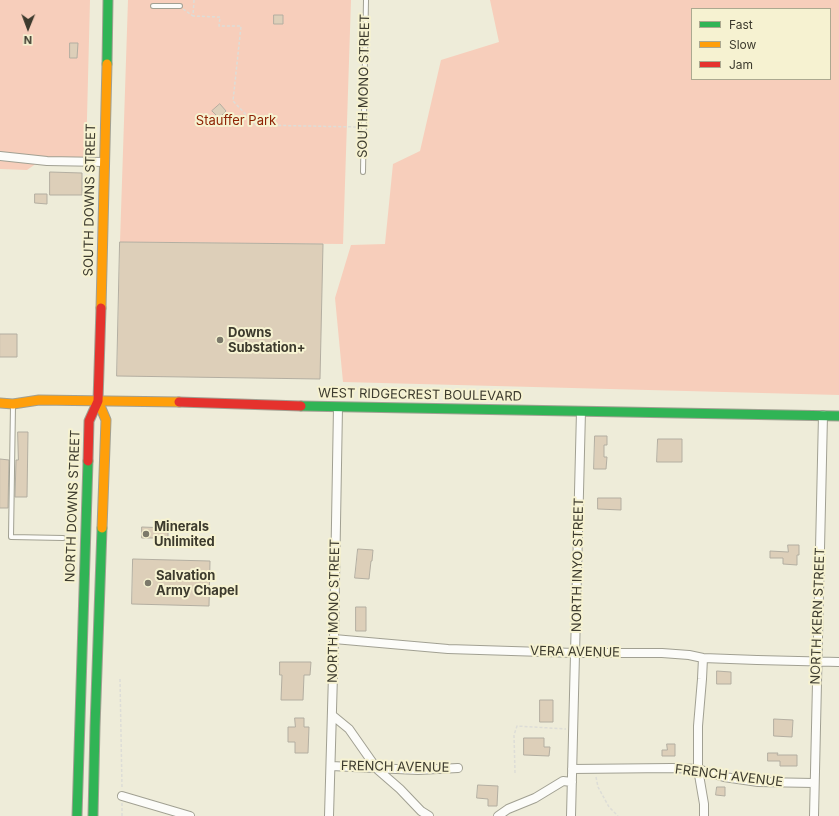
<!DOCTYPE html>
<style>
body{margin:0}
#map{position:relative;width:839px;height:816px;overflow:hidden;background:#eeecd9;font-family:Inter,sans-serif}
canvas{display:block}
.legend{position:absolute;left:691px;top:8px;width:140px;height:72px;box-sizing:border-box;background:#f6f2d1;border:1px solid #aca990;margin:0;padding:5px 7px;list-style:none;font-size:12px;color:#3d3b2e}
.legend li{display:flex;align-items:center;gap:8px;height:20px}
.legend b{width:20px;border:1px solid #aca990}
.north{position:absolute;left:8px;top:8px;width:40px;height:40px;-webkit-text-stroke:3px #f6f2d1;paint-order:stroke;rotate:181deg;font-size:11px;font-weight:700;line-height:16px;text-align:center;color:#3d3b2e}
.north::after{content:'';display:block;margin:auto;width:14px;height:18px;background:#3d3b2e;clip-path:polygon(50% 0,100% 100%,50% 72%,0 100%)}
</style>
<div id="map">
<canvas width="839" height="816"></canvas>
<ul class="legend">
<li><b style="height:5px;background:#30b455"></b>Fast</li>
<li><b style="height:5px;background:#ff9f0a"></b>Slow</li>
<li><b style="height:5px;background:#e5322d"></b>Jam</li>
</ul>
<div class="north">N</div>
</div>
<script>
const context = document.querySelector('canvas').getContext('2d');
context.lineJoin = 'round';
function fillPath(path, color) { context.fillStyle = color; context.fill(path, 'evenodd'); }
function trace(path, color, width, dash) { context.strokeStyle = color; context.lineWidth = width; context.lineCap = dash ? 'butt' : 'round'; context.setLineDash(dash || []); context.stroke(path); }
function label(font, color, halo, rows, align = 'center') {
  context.font = font + ' Inter,sans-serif'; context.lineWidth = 4; context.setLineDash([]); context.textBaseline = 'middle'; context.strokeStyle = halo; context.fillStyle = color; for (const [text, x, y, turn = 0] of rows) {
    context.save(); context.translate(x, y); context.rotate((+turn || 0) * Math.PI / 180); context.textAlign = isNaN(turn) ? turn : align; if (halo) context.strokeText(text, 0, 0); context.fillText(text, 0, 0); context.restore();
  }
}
const green = new Path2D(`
 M 0,0 L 90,0 L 86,157 L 53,159 L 37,163 L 27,170 L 0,169 Z
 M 128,0 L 351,0 L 343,244 L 120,242 Z
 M 490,0 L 839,0 L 839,395 L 343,382 L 335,298 L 351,245 L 385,244 L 393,164 L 420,151 L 441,60 L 499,42 ZM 692,9 L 830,9 L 830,79 L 692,79 Z`);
const building = new Path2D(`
 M 274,15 L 283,15 L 283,24 L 274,24 Z
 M 70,43 L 78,43 L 77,58 L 70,58 Z
 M 220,104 L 226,111 L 219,118 L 212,111 Z
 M 50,172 L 82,173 L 82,195 L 50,195 Z
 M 35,194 L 47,194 L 47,204 L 35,203 Z
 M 120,242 L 323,244 L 320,379 L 117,376 Z
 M 0,334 L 17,334 L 17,357 L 0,357 Z
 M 18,432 L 28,432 L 27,497 L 15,497 L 16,460 L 18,460 Z
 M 595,436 L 607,436 L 607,445 L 604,445 L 604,457 L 607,457 L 606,469 L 594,469 Z
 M 658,439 L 682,439 L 682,462 L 657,462 Z
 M 0,459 L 9,460 L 8,508 L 0,508 Z
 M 598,498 L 621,498 L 621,510 L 598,509 Z
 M 142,527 L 168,528 L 168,538 L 142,538 Z
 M 788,545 L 799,545 L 799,555 L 797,555 L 797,565 L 783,564 L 783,558 L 770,558 L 770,551 L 788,552 Z
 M 358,549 L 373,550 L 372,561 L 371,561 L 369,579 L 355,578 Z
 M 133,559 L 210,561 L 209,606 L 132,604 Z
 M 356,607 L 366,607 L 366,631 L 356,631 Z
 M 280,662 L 311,662 L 310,675 L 304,675 L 303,700 L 281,700 L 282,675 L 280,675 Z
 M 717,671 L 731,672 L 731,684 L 717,684 Z
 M 540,700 L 553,700 L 553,722 L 540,722 Z
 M 295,718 L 304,718 L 304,727 L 309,727 L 308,753 L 295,753 L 295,742 L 288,742 L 288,727 L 295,727 Z
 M 774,719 L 793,720 L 792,737 L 774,736 Z
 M 524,738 L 544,738 L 544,747 L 550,747 L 549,756 L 524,755 Z
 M 667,744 L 675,744 L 675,756 L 662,756 L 662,750 L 667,750 Z
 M 768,753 L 778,753 L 777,755 L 797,755 L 797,766 L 780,766 L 780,761 L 768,761 Z
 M 478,785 L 498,786 L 497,806 L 488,806 L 488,799 L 477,798 Z
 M 717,787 L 725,787 L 725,796 L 716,795 Z`);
const path = new Path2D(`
 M 194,0 L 193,16 L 220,17 L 219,26 L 241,26 L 233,101 L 256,125 L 358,127
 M 183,9 L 193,16
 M 120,679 L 122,788
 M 515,773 L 514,735 L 517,726 L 566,729
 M 596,777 L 598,787 L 609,807 L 618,816
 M 122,803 L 122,816`);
const lane = new Path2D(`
 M 153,6 L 180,6
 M 363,172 L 366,0
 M 13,405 L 11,537 L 63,538`);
const street = new Path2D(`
 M 0,156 L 47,161 L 104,162
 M 334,639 L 448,649 L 575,653 L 662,653 L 689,655 L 703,658 L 757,660 L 839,662
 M 703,658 L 702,679 L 698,726 L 698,769 L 704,804 L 704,816
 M 332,715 L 349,729 L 377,769 L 400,789 L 421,811 L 429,816
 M 331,766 L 418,770 L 458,768
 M 572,769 L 672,768 L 698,769 L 724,777 L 758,782 L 814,783
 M 122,796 L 190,816
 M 329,816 L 334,639 L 338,407
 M 498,816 L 508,809 L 535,798 L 563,781 L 572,782
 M 571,816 L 581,411
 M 814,816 L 823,415`);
const fast = new Path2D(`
 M 107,64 L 108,0
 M 301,406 L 839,416
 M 77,816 L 88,461
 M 93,816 L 95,727 L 102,528`);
const slow = new Path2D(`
 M 101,308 L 107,64
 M 98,401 L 106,420 L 102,528
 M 0,403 L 13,404 L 39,400 L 179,402`);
const jam = new Path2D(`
 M 179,402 L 301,406
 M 88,461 L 89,421 L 98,401 L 101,308`);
const markers = [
 [220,340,4,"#7b796a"],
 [146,534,4,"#7b796a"],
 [148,583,4,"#7b796a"]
];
const streetNames = [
 ["SOUTH MONO STREET",364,86,-89],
 ["SOUTH DOWNS STREET",90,200,-89],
 ["WEST RIDGECREST BOULEVARD",420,395,1],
 ["NORTH DOWNS STREET",73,506,-88],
 ["NORTH INYO STREET",578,565,-89],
 ["NORTH MONO STREET",334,611,-89],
 ["NORTH KERN STREET",818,616,-88],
 ["VERA AVENUE",575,652,1],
 ["FRENCH AVENUE",395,767,1],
 ["FRENCH AVENUE",729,776,7]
];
const parkNames = [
 ["Stauffer Park",236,121]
];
const poiNames = [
 ["Downs",228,333],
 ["Substation+",228,348],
 ["Minerals",154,527],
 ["Unlimited",154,542],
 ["Salvation",156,576],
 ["Army Chapel",156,591]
];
fillPath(green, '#f7cebb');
fillPath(building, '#ddcfb9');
trace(building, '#b3aea1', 1);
trace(lane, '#a1a092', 6);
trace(street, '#a1a092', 10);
trace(fast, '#a1a092', 11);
trace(slow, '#a1a092', 11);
trace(jam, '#a1a092', 11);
trace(path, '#ddddd7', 1.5, [3, 2]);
trace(lane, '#fcfcf9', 4);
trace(street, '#fcfcf9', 8);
trace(fast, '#30b455', 9);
trace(slow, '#ff9f0a', 9);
trace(jam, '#e5322d', 9);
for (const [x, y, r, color] of markers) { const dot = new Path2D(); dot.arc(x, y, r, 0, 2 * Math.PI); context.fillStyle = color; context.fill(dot); trace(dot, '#f6f2d1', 1.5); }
label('13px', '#3d3b2e', '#f6f2d1', streetNames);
label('13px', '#8e2405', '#f6f2d1', parkNames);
label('bold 13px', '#3d3b2e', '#f6f2d1', poiNames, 'left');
</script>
